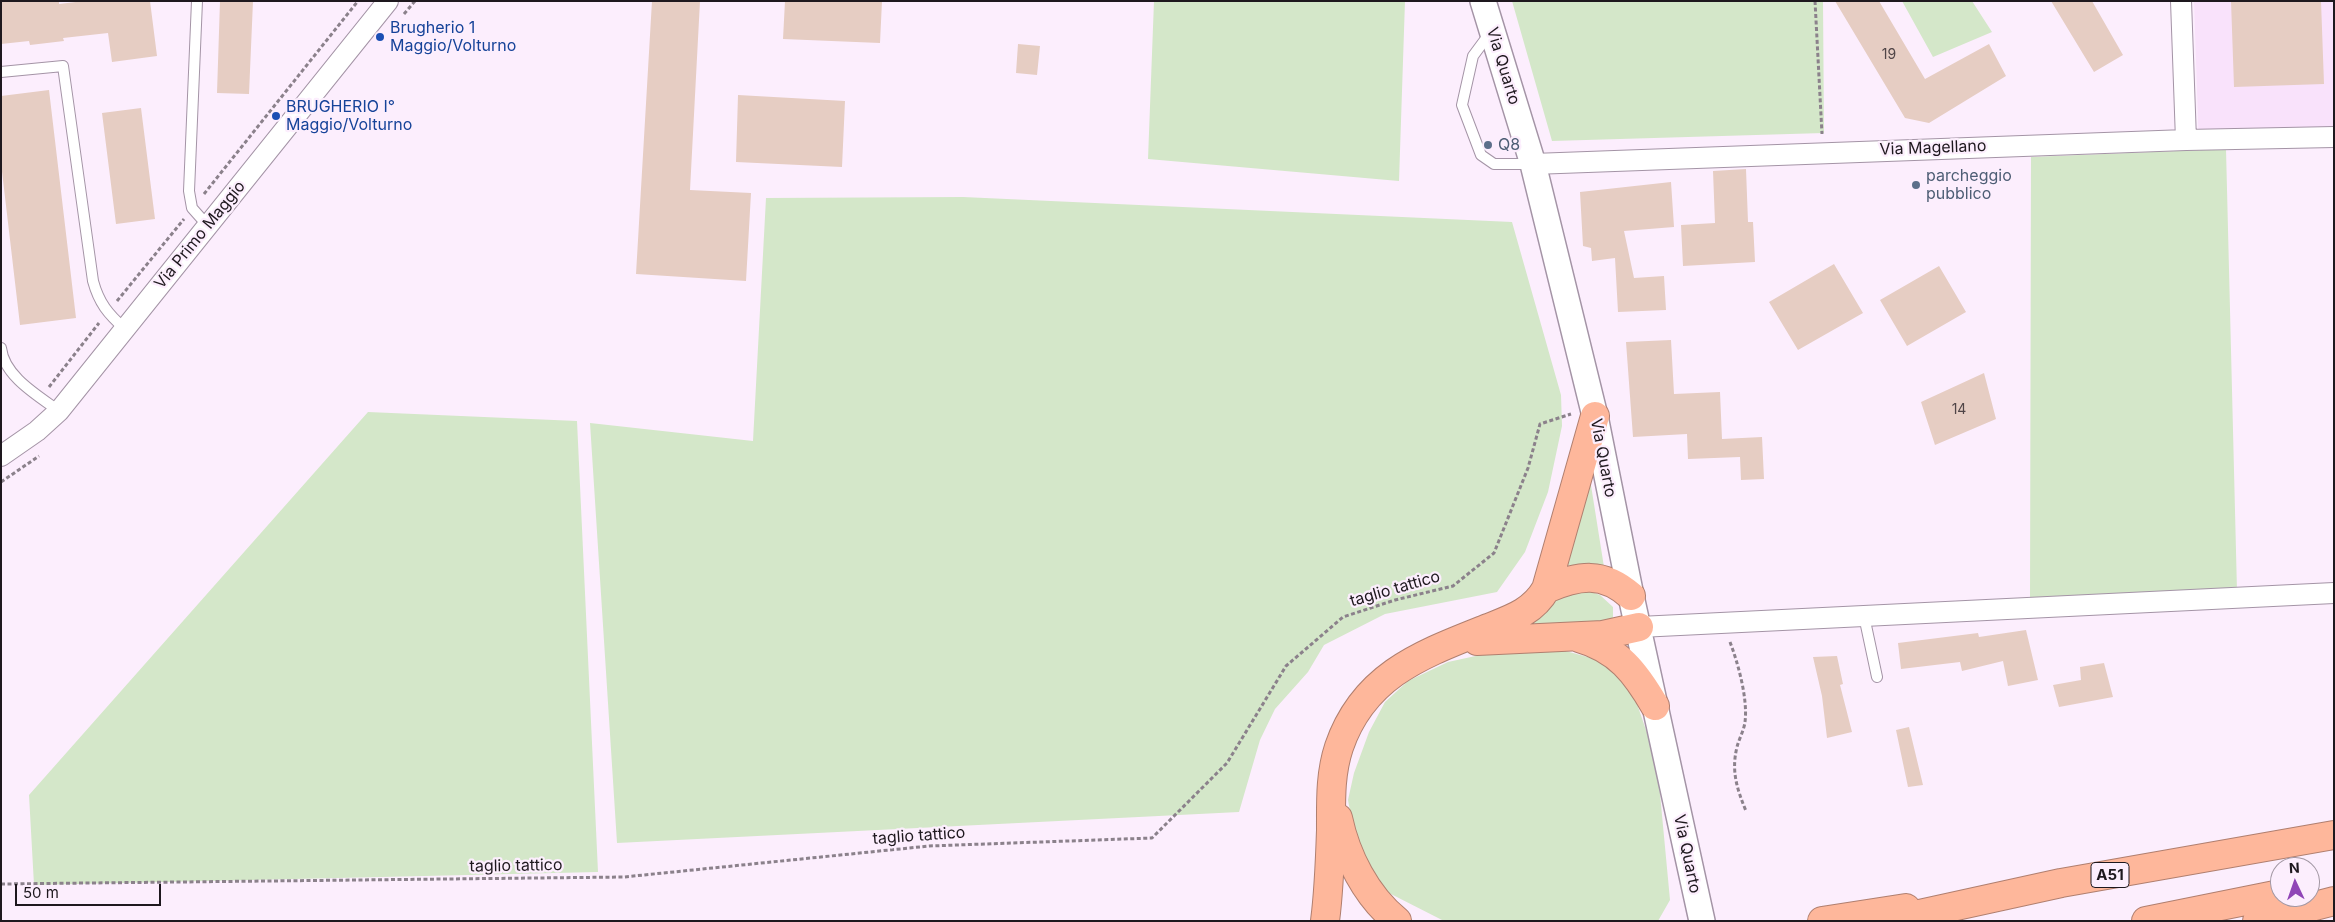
<!DOCTYPE html>
<meta charset="utf-8">
<style>
body{margin:0}
#map{position:relative;width:2335px;height:922px;overflow:hidden;background:#fceefd;font-family:Inter,sans-serif}
canvas{display:block}
.frame{position:absolute;inset:0;border:2px solid #1e181e;pointer-events:none}
.north{position:absolute;left:2270px;top:857px;width:50px;height:50px;box-sizing:border-box;background:#fceefd;border:1px solid #a398a4;border-radius:50%;rotate:357deg;font-size:14px;font-weight:700;line-height:20px;text-align:center;color:#1e181e}
.north::after{content:'';display:block;margin:auto;width:18px;height:22px;background:#9045b7;clip-path:polygon(50% 0,100% 100%,50% 72%,0 100%)}
.scale{position:absolute;left:15px;top:884px;width:146px;height:22px;box-sizing:border-box;border:2px solid #1e181e;border-top:0;padding-left:6px;font-size:15px;line-height:18px;white-space:nowrap;color:#1e181e;-webkit-text-stroke:4px #fceefd;paint-order:stroke}
</style>
<div id="map">
<canvas width="2335" height="922"></canvas>
<div class="frame"></div>
<div class="north">N</div>
<div class="scale">50 m</div>
</div>
<script>
const context = document.querySelector('canvas').getContext('2d');
context.lineJoin = 'round';
function fillPath(path, color) { context.fillStyle = color; context.fill(path, 'evenodd'); }
function trace(path, color, width, dash) { context.strokeStyle = color; context.lineWidth = width; context.lineCap = dash ? 'butt' : 'round'; context.setLineDash(dash || []); context.stroke(path); }
function label(font, color, halo, rows, align = 'center') {
  context.font = font + ' Inter,sans-serif'; context.lineWidth = 4.5; context.setLineDash([]); context.textBaseline = 'middle'; context.strokeStyle = halo; context.fillStyle = color; for (const [text, x, y, turn = 0] of rows) {
    context.save(); context.translate(x, y); context.rotate((+turn || 0) * Math.PI / 180); context.textAlign = isNaN(turn) ? turn : align; if (halo) context.strokeText(text, 0, 0); context.fillText(text, 0, 0); context.restore();
  }
}
const built = new Path2D(`
 M 2194,1 L 2334,1 L 2334,146 L 2199,150 Z`);
const green = new Path2D(`
 M 1154,1 L 1405,1 L 1399,181 L 1148,159 Z
 M 1512,1 L 1823,1 L 1824,133 L 1552,141 Z
 M 1902,1 L 1972,1 L 1992,32 L 1933,57 Z
 M 2226,149 L 2237,591 L 2030,601 L 2031,157 Z
 M 963,197 L 1512,222 L 1561,395 L 1562,426 L 1548,492 L 1525,552 L 1497,592 L 1385,614 L 1324,645 L 1308,672 L 1275,709 L 1260,740 L 1239,812 L 617,843 L 590,423 L 753,441 L 766,198 Z
 M 368,412 L 577,421 L 598,872 L 34,885 L 29,795 Z
 M 1590,479 L 1604,567 L 1582,564 L 1565,566 Z
 M 1586,590 L 1600,595 L 1613,607 L 1613,617 L 1608,625 L 1530,624 L 1549,598 Z
 M 1562,650 L 1606,662 L 1636,701 L 1657,762 L 1670,900 L 1658,921 L 1444,921 L 1385,891 L 1356,844 L 1348,800 L 1354,773 L 1369,732 L 1385,702 L 1408,681 L 1448,662 L 1494,652 Z`);
const building = new Path2D(`
 M 1,1 L 59,1 L 59,4 L 84,1 L 150,1 L 157,56 L 112,62 L 108,33 L 63,38 L 64,41 L 30,45 L 29,41 L 1,44 Z
 M 220,1 L 253,1 L 249,94 L 217,93 Z
 M 652,1 L 700,1 L 690,190 L 751,193 L 746,281 L 636,274 Z
 M 785,1 L 882,1 L 880,43 L 783,39 Z
 M 1835,1 L 1879,1 L 1925,79 L 1989,44 L 2006,76 L 1929,123 L 1905,118 Z
 M 2051,1 L 2092,1 L 2123,55 L 2094,72 Z
 M 2231,1 L 2321,1 L 2324,84 L 2234,87 Z
 M 1018,44 L 1040,46 L 1037,75 L 1016,73 Z
 M 49,90 L 76,318 L 20,325 L 1,163 L 1,96 Z
 M 738,95 L 845,101 L 842,167 L 736,162 Z
 M 141,108 L 155,219 L 116,224 L 102,113 Z
 M 1746,169 L 1748,222 L 1753,222 L 1755,262 L 1683,266 L 1681,225 L 1715,223 L 1713,171 Z
 M 1671,182 L 1674,227 L 1624,231 L 1634,278 L 1664,276 L 1666,310 L 1618,312 L 1615,258 L 1592,261 L 1591,248 L 1583,246 L 1580,192 Z
 M 1834,264 L 1863,313 L 1798,350 L 1769,302 Z
 M 1939,266 L 1966,312 L 1907,346 L 1880,300 Z
 M 1671,340 L 1674,394 L 1720,392 L 1722,439 L 1762,437 L 1764,479 L 1741,480 L 1740,457 L 1688,459 L 1687,434 L 1633,437 L 1626,342 Z
 M 1984,373 L 1996,419 L 1935,445 L 1921,402 Z
 M 2026,630 L 2038,680 L 2008,686 L 2003,661 L 1962,671 L 1960,662 L 1901,669 L 1898,643 L 1978,633 L 1979,637 Z
 M 1837,656 L 1843,684 L 1840,685 L 1852,732 L 1827,738 L 1822,696 L 1813,657 Z
 M 2104,663 L 2113,697 L 2059,707 L 2053,685 L 2081,680 L 2080,667 Z
 M 1909,727 L 1923,785 L 1908,787 L 1896,730 Z`);
const path = new Path2D(`
 M 1815,1 L 1822,134
 M 404,14 L 415,1
 M 204,194 L 358,1
 M 117,301 L 184,219
 M 49,387 L 99,323
 M 1,482 L 39,456
 M 1730,642 C 1738,663 1748,699 1745,722 C 1744,730 1739,739 1737,747 C 1731,771 1737,789 1746,811
 M 1,884 L 624,877 L 929,846 L 1152,838 L 1227,763 L 1286,666 L 1343,617 L 1395,600 L 1453,586 L 1494,553 L 1528,468 L 1540,424 L 1571,414`);
const service = new Path2D(`
 M 197,1 L 189,191 L 192,208 L 208,226
 M 1490,33 L 1473,56 L 1462,105 L 1481,155 L 1494,164 L 1532,164
 M 1,72 L 63,66 L 93,281 C 99,303 108,314 125,329
 M 1,348 C 4,376 37,395 59,411
 M 1864,616 L 1877,677`);
const minor = new Path2D(`
 M 2181,1 L 2186,140
 M 1533,164 L 2186,140 L 2334,137
 M 1,456 L 37,431 L 59,411 L 388,1
 M 1639,627 L 2334,593`);
const tertiary = new Path2D(`
 M 1483,1 L 1533,164 L 1595,416 L 1631,596 L 1702,921`);
const motorway = new Path2D(`
 M 1546,589 C 1579,575 1603,571 1631,596
 M 1579,638 C 1618,649 1636,673 1655,706
 M 1477,641 L 1603,635 L 1639,627
 M 1338,818 C 1346,856 1366,896 1397,921
 M 1325,921 C 1329,891 1330,860 1331,830 C 1331,801 1330,774 1339,747 C 1364,674 1423,654 1488,628 C 1511,619 1533,612 1546,589 L 1595,416
 M 1822,921 L 1906,908
 M 1888,921 L 2061,883 L 2334,835
 M 2146,921 L 2280,894
 M 2257,921 L 2334,901`);
const markers = [
 [380,37,5,"#1a4fb4"],
 [276,116,5,"#1a4fb4"],
 [1488,145,5,"#5c6f8a"],
 [1916,185,5,"#5c6f8a"]
];
const numberNames = [
 ["19",1889,55],
 ["14",1959,410]
];
const shields = [
 [2110,875,38]
];
const shieldNames = [
 ["A51",2110,875]
];
const transitNames = [
 ["Brugherio 1",390,28],
 ["Maggio/Volturno",390,46],
 ["BRUGHERIO I°",286,107],
 ["Maggio/Volturno",286,125]
];
const streetNames = [
 ["Via Quarto",1503,66,73],
 ["Via Magellano",1933,148,-2],
 ["Via Primo Maggio",200,235,-51],
 ["Via Quarto",1603,458,79],
 ["taglio tattico",1395,589,-16],
 ["taglio tattico",919,836,-4],
 ["Via Quarto",1687,854,78],
 ["taglio tattico",516,866,-1]
];
const serviceNames = [
 ["Q8",1498,145],
 ["parcheggio",1926,176],
 ["pubblico",1926,194]
];
fillPath(built, '#f9e2fb');
fillPath(green, '#d4e7c9');
fillPath(building, '#e6cdc3');
trace(service, '#a494a6', 12);
trace(minor, '#a494a6', 22);
trace(tertiary, '#a494a6', 28);
trace(motorway, '#b07f6f', 30);
trace(path, '#8b818b', 3, [4, 2.5]);
trace(service, '#fff', 10);
trace(minor, '#fff', 20);
trace(tertiary, '#fff', 25);
trace(motorway, '#feb79b', 28);
for (const [x, y, r, color] of markers) { const dot = new Path2D(); dot.arc(x, y, r, 0, 2 * Math.PI); context.fillStyle = color; context.fill(dot); trace(dot, '#fceefd', 2); }
label('14px', '#504547', null, numberNames);
for (const [x, y, w] of shields) { const box = new Path2D(); box.roundRect(x - w / 2, y - 12.5, w, 25, 4); context.fillStyle = '#fceefd'; context.fill(box); trace(box, '#1e181e', 1); }
label('bold 15px', '#1e181e', null, shieldNames);
label('16px', '#164399', '#fceefd', transitNames, 'left');
label('16px', '#1e181e', '#fceefd', streetNames);
label('16px', '#4e5e75', '#fceefd', serviceNames, 'left');
</script>
